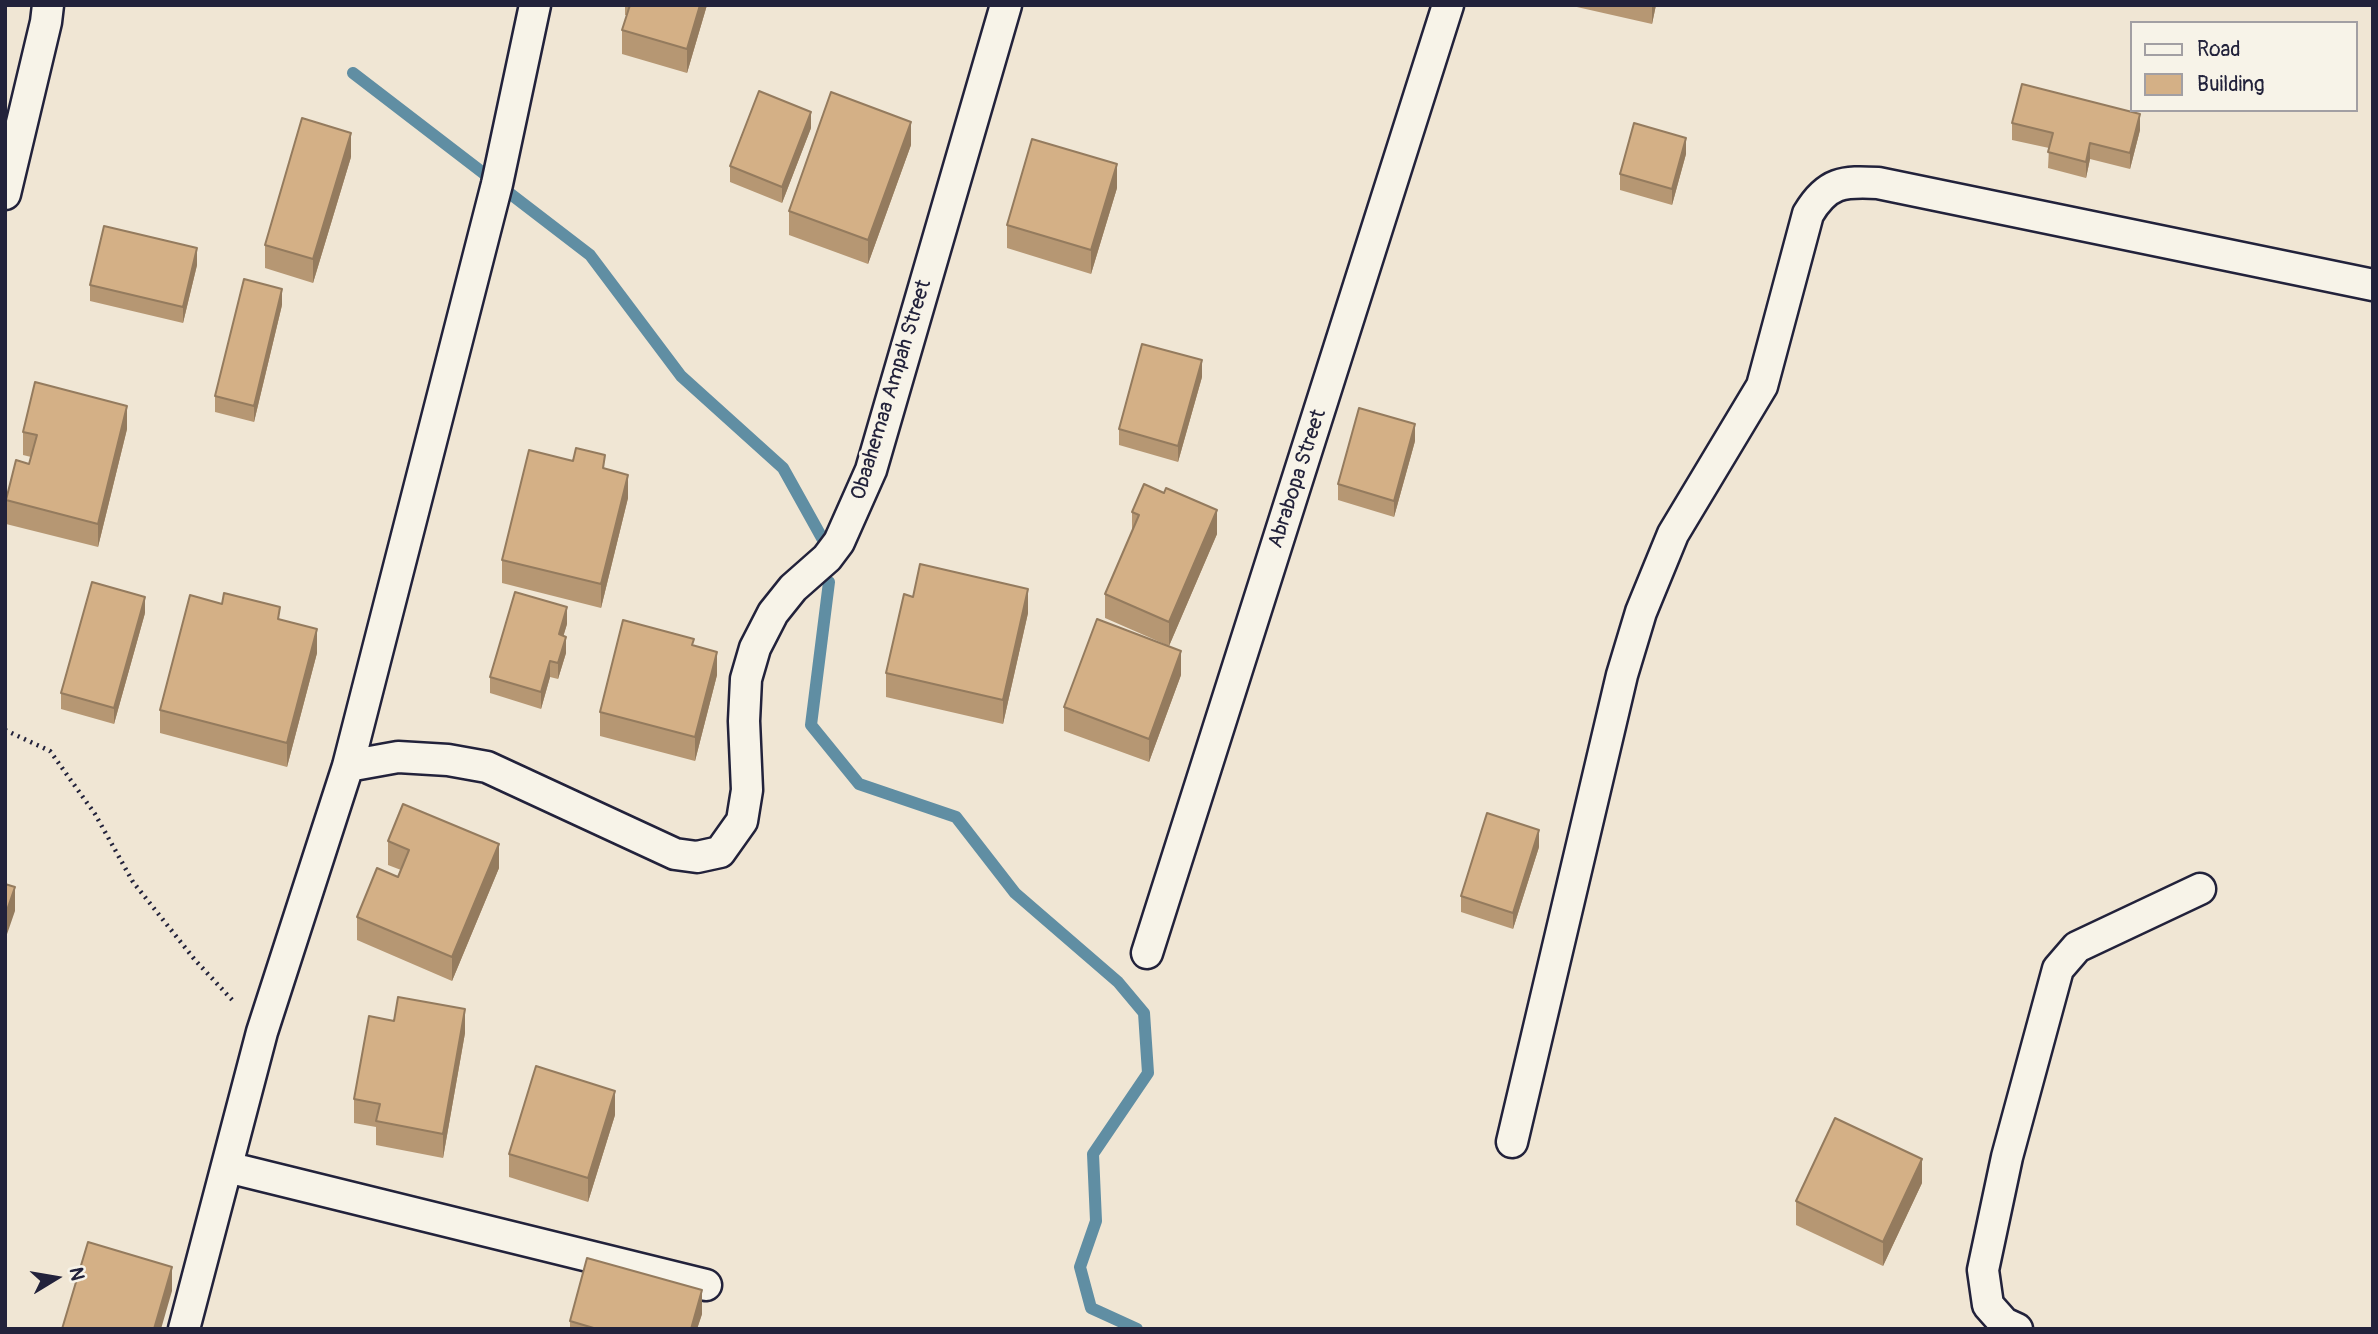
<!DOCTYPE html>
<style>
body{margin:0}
#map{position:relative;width:2378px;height:1334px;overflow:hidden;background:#f0e6d4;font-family:Pangolin,sans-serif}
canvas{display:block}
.frame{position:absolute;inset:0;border:7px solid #22223b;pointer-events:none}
.legend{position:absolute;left:2130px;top:21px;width:228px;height:91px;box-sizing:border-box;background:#f7f3e8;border:2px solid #a29fa3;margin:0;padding:9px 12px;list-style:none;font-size:21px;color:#22223b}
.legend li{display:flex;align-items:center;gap:14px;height:35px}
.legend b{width:35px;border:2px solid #a29fa3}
.north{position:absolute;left:21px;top:1243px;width:70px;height:70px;-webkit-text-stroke:5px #f7f3e8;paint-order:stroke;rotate:79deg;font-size:19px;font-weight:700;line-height:28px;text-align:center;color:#22223b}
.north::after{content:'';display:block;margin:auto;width:24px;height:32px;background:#22223b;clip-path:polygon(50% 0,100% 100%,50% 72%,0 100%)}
</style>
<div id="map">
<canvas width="2378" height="1334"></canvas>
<div class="frame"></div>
<ul class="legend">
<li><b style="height:9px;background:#f7f3e8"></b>Road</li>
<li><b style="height:19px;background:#d4b086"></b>Building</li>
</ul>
<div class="north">N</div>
</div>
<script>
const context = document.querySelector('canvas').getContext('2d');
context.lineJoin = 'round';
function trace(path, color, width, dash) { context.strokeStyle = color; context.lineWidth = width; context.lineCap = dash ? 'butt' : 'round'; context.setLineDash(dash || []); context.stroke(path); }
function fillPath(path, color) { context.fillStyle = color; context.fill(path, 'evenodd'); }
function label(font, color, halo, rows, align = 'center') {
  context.font = font + ' Pangolin,sans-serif'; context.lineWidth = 6; context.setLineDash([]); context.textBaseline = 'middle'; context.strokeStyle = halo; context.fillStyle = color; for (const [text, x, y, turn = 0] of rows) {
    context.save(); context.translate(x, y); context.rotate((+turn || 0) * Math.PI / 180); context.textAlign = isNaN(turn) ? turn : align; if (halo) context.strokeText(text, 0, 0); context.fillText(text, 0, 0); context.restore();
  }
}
const stream = new Path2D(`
 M 353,73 L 590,255 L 681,376 L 783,468 L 822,538
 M 829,582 L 811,725 L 859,784 L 956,817 L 1015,893 L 1118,982 L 1144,1013 L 1148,1073 L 1093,1154 L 1096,1221 L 1080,1267 L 1091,1308 L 1137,1329`);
const path = new Path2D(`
 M 5,730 L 50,751 L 95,814 L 133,882 L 195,960 L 235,1003`);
const minor = new Path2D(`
 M 5,194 L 46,22 L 48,5
 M 348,766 L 398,757 L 448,760 L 487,767 L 675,854 L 697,857 L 720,852 L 742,821 L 747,790 L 744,721 L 746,679 L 755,648 L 773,613 L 793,588 L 827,558 L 839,542 L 871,470 L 1006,5
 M 1147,953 L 1448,5
 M 1512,1142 L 1622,675 L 1641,612 L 1673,534 L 1762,386 L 1808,214 C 1827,182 1843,181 1878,183 L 2373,285
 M 227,1167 L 706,1285
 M 184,1329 L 262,1032 L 348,766 L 497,184 L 535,5
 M 2017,1329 L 2004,1323 L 1988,1305 L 1983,1270 L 2007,1157 L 2058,969 L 2077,947 L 2200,889`);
const wall = new Path2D(`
 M 625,5 L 707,5 L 687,73 L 622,54 L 622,30 L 627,15 L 625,15 Z
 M 1568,5 L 1656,5 L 1652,24 Z
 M 2012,123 L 2140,130 L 2130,169 L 2090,159 L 2086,178 L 2048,168 L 2049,148 L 2012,140 Z
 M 811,128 L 782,203 L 730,182 L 730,166 Z
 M 911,145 L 868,264 L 789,235 L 789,211 Z
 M 1686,154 L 1672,205 L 1620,190 L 1620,174 Z
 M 351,157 L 313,283 L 265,268 L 265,245 Z
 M 1117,188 L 1091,274 L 1007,248 L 1007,225 Z
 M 197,265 L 183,323 L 90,301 L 90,285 Z
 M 282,305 L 254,422 L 215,412 L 215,396 Z
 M 1202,377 L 1178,462 L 1119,445 L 1119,429 Z
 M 127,429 L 98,547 L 6,524 L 6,500 L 29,464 L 31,457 L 23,455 L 23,432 Z
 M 1415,441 L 1394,517 L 1338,500 L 1338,484 Z
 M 605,469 L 628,498 L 601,608 L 502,583 L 502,560 Z
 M 1164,493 L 1217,534 L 1169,646 L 1105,618 L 1105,594 L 1132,531 L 1132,512 Z
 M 913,597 L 1028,613 L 1003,724 L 886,697 L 886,673 Z
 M 145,613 L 114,724 L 61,709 L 61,693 Z
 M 280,620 L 317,653 L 287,767 L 160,733 L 160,710 Z
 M 567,624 L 563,636 L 566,653 L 558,679 L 550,677 L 541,709 L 490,693 L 490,677 Z
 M 694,646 L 717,675 L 695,761 L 600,736 L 600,712 Z
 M 1181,675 L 1149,762 L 1064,731 L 1064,707 Z
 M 388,841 L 499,868 L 452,981 L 357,940 L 357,917 L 398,877 L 401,870 L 388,865 Z
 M 1539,847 L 1513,929 L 1461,912 L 1461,896 Z
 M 394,1021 L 465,1033 L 443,1158 L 376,1145 L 376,1127 L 354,1123 L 354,1099 Z
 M 615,1115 L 588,1202 L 509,1177 L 509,1154 Z
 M 1922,1183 L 1883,1266 L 1796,1225 L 1796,1201 Z
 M 702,1314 L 697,1329 L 570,1329 L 570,1321 Z`);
const shadedWall = new Path2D(`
 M 700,5 L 707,5 L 687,73 L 687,49 Z
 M 1652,5 L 1656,5 L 1652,24 Z
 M 811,112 L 811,128 L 782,203 L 782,187 Z
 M 2140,114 L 2140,130 L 2130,169 L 2130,153 Z
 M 911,122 L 911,145 L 868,264 L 868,240 Z
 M 351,133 L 351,157 L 313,283 L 313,259 Z
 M 1686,138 L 1686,154 L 1672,205 L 1672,189 Z
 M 2090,143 L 2090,159 L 2086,178 L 2086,162 Z
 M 1117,164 L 1117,188 L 1091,274 L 1091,250 Z
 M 197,248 L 197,265 L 183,323 L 183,307 Z
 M 282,289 L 282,305 L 254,422 L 254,406 Z
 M 1202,360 L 1202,377 L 1178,462 L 1178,446 Z
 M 127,406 L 127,429 L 98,547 L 98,524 Z
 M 1415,424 L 1415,441 L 1394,517 L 1394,501 Z
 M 628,475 L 628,498 L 601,608 L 601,584 Z
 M 1217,510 L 1217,534 L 1169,646 L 1169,622 Z
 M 1028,589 L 1028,613 L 1003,724 L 1003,700 Z
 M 145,597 L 145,613 L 114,724 L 114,708 Z
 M 567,607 L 567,624 L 559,651 L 559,634 Z
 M 317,629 L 317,653 L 287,767 L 287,743 Z
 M 566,637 L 566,653 L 558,679 L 558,663 Z
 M 1181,651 L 1181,675 L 1149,762 L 1149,739 Z
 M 717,652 L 717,675 L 695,761 L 695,737 Z
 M 550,661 L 550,677 L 541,709 L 541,692 Z
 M 1539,830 L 1539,847 L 1513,929 L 1513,913 Z
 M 499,844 L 499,868 L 452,981 L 452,957 Z
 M 6,854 L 6,878 L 5,881 L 5,858 Z
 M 15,887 L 15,911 L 5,940 L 5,916 Z
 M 465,1009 L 465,1033 L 443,1158 L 443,1134 Z
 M 615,1091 L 615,1115 L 588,1202 L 588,1178 Z
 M 1922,1159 L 1922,1183 L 1883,1266 L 1883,1242 Z
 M 172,1267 L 172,1291 L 161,1329 L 154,1329 Z
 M 702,1290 L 702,1314 L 697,1329 L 691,1329 Z`);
const building = new Path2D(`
 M 630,5 L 700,5 L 687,49 L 622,30 Z
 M 2022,84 L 2140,114 L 2130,153 L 2090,143 L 2086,162 L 2048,152 L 2053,133 L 2012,123 Z
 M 759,91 L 811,112 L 782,187 L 730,166 Z
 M 831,92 L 911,122 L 868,240 L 789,211 Z
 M 302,118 L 351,133 L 313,259 L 265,245 Z
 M 1634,123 L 1686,138 L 1672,189 L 1620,174 Z
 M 1032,139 L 1117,164 L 1091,250 L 1007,225 Z
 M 104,226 L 197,248 L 183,307 L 90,285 Z
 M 244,279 L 282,289 L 254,406 L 215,396 Z
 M 1142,344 L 1202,360 L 1178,446 L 1119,429 Z
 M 35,382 L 127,406 L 98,524 L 6,500 L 16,460 L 29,464 L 37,435 L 23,432 Z
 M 1359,408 L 1415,424 L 1394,501 L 1338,484 Z
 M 576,448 L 605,455 L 603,468 L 628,475 L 601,584 L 502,560 L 529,450 L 573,461 Z
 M 1144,484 L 1164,493 L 1166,488 L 1217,510 L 1169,622 L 1105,594 L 1139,515 L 1132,512 Z
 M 920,564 L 1028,589 L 1003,700 L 886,673 L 904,594 L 913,597 Z
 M 92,582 L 145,597 L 114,708 L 61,693 Z
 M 515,592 L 567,607 L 559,634 L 566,637 L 558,663 L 550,661 L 541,692 L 490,677 Z
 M 224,593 L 280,607 L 278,619 L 317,629 L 287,743 L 160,710 L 190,595 L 222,604 Z
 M 1097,619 L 1181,651 L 1149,739 L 1064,707 Z
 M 623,620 L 694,639 L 692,645 L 717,652 L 695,737 L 600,712 Z
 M 403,804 L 499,844 L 452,957 L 357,917 L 377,868 L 398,877 L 409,850 L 388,841 Z
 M 1487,813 L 1539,830 L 1513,913 L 1461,896 Z
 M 5,884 L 15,887 L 5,916 Z
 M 398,997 L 465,1009 L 443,1134 L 376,1121 L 380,1104 L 354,1099 L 369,1016 L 394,1021 Z
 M 536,1066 L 615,1091 L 588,1178 L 509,1154 Z
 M 1835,1118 L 1922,1159 L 1883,1242 L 1796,1201 Z
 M 88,1242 L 172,1267 L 154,1329 L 62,1329 Z
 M 587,1258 L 702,1290 L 691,1329 L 597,1329 L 570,1321 Z`);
const streetNames = [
 ["Obaahemaa Ampah Street",892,390,-73],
 ["Abrabopa Street",1298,479,-72]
];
trace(stream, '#608ea3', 12);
trace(minor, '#22223b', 35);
trace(path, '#22223b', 4.5, [2, 5]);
trace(minor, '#f7f3e8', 30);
fillPath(wall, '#b69773');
fillPath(shadedWall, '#947b5e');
fillPath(building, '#d4b086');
trace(building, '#947b5e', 2);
label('21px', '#22223b', '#f7f3e8', streetNames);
</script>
